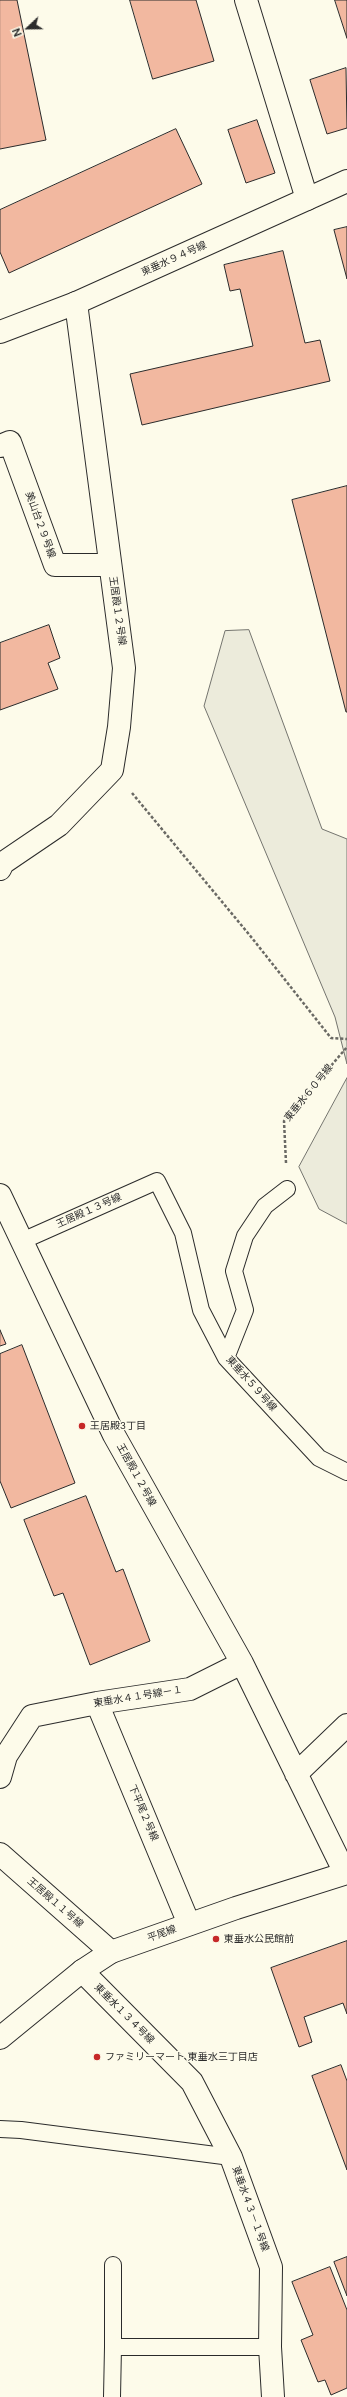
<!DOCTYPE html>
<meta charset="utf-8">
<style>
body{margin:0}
#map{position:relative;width:347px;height:2397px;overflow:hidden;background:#fdfbea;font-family:"DM Sans",sans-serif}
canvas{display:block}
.north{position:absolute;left:8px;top:8px;width:40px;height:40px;-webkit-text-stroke:3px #fdfbea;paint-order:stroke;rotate:248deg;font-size:11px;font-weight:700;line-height:16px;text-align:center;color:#2b2b2b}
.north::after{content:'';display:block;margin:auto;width:14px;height:18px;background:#2b2b2b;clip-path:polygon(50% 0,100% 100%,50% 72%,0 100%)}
</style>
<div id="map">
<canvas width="347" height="2397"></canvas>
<div class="north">N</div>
</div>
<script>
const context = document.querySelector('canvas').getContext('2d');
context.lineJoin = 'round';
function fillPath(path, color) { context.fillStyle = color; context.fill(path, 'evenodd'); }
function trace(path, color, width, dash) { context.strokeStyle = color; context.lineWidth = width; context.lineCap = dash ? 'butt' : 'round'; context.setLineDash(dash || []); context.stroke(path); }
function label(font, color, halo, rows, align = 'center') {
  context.font = font + ' "DM Sans","Noto Sans JP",sans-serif'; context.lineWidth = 3; context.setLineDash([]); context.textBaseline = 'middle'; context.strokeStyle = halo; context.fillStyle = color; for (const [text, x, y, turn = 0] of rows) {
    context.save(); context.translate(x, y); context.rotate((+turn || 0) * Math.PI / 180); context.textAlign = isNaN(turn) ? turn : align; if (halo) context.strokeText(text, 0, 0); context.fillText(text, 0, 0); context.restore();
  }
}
const green = new Path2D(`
 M 249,630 L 322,829 L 347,839 L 347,1064 L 335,1017 L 204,706 L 225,631 Z
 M 347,1078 L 347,1224 L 319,1209 L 299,1167 Z`);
const building = new Path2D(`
 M 0,0 L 17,0 L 46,140 L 0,149 Z
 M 130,0 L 196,0 L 214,61 L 153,79 Z
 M 335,0 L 347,0 L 347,38 Z
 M 346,68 L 347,128 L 327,134 L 310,80 Z
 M 257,120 L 275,173 L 246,183 L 228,130 Z
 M 176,129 L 202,184 L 9,273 L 0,252 L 0,210 Z
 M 347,227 L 347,279 L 334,230 Z
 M 283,251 L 305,343 L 320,340 L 330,381 L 142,425 L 130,374 L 253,346 L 240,289 L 230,291 L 224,265 Z
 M 347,486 L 347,712 L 346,712 L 292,500 Z
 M 49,625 L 60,658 L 48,663 L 58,689 L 0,710 L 0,643 Z
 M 0,1330 L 6,1344 L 0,1346 Z
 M 22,1345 L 75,1483 L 11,1508 L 0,1481 L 0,1354 Z
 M 86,1496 L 116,1572 L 123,1569 L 150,1641 L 90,1665 L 63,1593 L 54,1596 L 24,1520 Z
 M 347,1941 L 347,2014 L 343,2003 L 304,2017 L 312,2042 L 299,2047 L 271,1968 Z
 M 341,2065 L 347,2081 L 347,2170 L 312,2076 Z
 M 347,2257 L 347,2296 L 334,2262 Z
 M 330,2267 L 347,2310 L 347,2388 L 331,2395 L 325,2380 L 318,2382 L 301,2340 L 313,2335 L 292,2282 Z`);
const path = new Path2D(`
 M 132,793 L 252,938 L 331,1038 L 347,1039
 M 286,1163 L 284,1121 L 347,1047`);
const lane = new Path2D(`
 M 22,1241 L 157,1181 L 183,1233 L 201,1310 L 226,1358 L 319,1458 L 347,1472
 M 226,1358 L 245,1310 L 234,1271 L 245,1236 L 265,1206 L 287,1189
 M 0,2129 L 21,2130 L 231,2157
 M 113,2347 L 113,2265
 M 112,2397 L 113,2347 L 270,2347`);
const street = new Path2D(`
 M 246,0 L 307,199 L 347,181
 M 0,446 L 10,442 L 55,565 L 110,565
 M 0,869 L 3,863 L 59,825 L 112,770 L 119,727 L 124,668 L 76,303
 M 0,1195 L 114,1435 L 242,1663 L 345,1873
 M 97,1703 L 189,1924
 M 296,1774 L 347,1725
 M 0,1777 L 6,1756 L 32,1716 L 97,1703 L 190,1689 L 242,1663
 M 0,1854 L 111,1952
 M 82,1971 L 192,2082 L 231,2157 L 271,2267 L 270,2347 L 273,2397`);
const secondary = new Path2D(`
 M 0,332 L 76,303 L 307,199
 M 0,2038 L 82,1971 L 111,1952 L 236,1908 L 347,1873`);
const markers = [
 [82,1426,4,"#c62828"],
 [216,1939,4,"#c62828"],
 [97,2057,4,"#c62828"]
];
const streetNames = [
 ["東垂水９４号線",174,259,-24],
 ["美山台２９号線",40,525,70],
 ["王居殿１２号線",117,611,82],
 ["東垂水６０号線",309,1093,-51],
 ["王居殿１３号線",89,1211,-24],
 ["東垂水５９号線",251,1384,48],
 ["王居殿１２号線",136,1475,61],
 ["東垂水４１号線－１",138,1697,-9],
 ["下平尾２号線",143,1813,67],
 ["王居殿１１号線",55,1903,41],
 ["平尾線",162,1934,-20],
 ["東垂水１３４号線",124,2014,45],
 ["東垂水４３－１号線",250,2209,70]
];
const poiNames = [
 ["王居殿3丁目",90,1426],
 ["東垂水公民館前",224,1939],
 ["ファミリーマート 東垂水三丁目店",105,2057]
];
fillPath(green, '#ecebdb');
trace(green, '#74746e', 1);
fillPath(building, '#f2b8a0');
trace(building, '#2b2b2b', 1);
trace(lane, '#2b2b2b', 18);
trace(street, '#2b2b2b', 24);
trace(secondary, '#2b2b2b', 24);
trace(path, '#6a6964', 2.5, [3, 2]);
trace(lane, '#fdfbea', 16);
trace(street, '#fdfbea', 22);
trace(secondary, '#fdfbea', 22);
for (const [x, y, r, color] of markers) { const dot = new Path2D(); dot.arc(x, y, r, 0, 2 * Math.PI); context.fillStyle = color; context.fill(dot); trace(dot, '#fdfbea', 1.5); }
label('10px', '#2b2b2b', '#fdfbea', streetNames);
label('10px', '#2b2b2b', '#fdfbea', poiNames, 'left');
</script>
